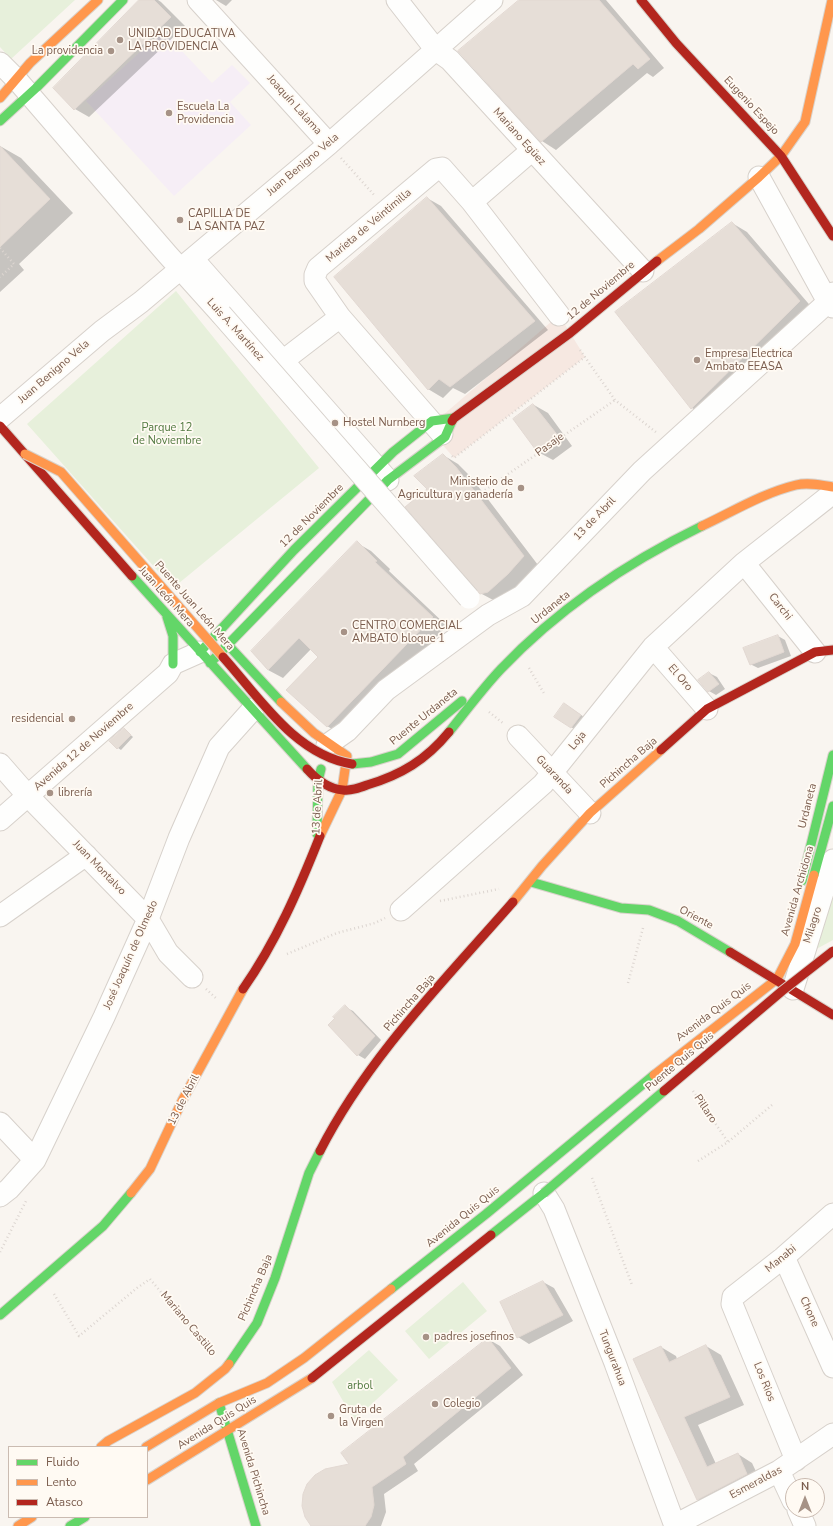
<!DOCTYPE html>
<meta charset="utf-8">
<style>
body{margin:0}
#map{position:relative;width:833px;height:1526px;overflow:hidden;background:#f9f5f0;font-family:"Nunito Sans",sans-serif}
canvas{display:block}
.legend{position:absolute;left:8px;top:1446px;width:140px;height:72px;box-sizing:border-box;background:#fffaf3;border:1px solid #cabbb1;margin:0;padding:5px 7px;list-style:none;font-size:12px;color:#7a5c4d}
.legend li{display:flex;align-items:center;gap:8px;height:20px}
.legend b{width:20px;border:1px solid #cabbb1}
.north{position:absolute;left:785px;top:1478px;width:40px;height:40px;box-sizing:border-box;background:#fffaf3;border:1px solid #cabbb1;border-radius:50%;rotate:0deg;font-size:11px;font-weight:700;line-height:16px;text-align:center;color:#7a5c4d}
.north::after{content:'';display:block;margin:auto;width:14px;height:18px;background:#a69286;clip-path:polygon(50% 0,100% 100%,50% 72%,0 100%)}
</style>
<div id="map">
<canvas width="833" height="1526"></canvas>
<ul class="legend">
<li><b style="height:5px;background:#63d668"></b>Fluido</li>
<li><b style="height:5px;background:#ff974d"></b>Lento</li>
<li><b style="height:5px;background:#b3261e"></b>Atasco</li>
</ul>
<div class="north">N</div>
</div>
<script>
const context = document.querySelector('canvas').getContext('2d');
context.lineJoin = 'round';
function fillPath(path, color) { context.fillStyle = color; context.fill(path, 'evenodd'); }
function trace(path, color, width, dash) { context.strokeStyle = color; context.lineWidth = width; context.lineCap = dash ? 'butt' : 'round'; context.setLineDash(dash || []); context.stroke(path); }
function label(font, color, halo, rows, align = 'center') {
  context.font = font + ' "Nunito Sans",sans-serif'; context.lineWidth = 3.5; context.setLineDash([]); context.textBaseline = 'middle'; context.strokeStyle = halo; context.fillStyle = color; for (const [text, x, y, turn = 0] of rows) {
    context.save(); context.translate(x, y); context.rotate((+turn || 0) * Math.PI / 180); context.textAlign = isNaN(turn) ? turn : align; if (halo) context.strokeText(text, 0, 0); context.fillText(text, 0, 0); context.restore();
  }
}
const commercial = new Path2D(`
 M 559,315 L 585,357 L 454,458 L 428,428 Z`);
const education = new Path2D(`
 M 163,31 L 212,83 L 232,65 L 250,83 L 230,102 L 251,125 L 174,196 L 86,101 Z`);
const green = new Path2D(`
 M 0,0 L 75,0 L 11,59 L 0,47 Z
 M 176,291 L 319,468 L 173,588 L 27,424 Z
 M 833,849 L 833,940 L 798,959 Z
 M 463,1282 L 487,1311 L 429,1359 L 405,1331 Z
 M 369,1350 L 398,1380 L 354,1420 L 332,1382 Z`);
const shadow = new Path2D(`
 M 141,0 L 158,0 L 161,2 L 185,26 L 89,117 L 75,109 Z
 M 216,0 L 232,0 L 226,6 Z
 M 521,0 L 606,0 L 664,68 L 653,77 L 647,73 L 556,150 L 542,141 Z
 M 0,146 L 21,158 L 73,213 L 19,264 L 24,270 L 0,292 Z
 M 427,198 L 441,206 L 548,330 L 465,394 L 453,388 L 443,398 L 428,389 Z
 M 732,223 L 747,232 L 814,310 L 706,417 L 692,408 Z
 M 534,405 L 548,413 L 572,446 L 553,460 L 538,452 Z
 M 443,455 L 458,464 L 471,477 L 538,565 L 523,582 L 502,600 L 495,601 L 480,593 L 428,489 Z
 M 357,543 L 371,551 L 390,569 L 389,571 L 447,626 L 342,735 L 327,726 L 320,657 L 311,649 L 283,678 L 268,670 L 252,651 Z
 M 778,636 L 785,640 L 791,656 L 758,668 L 750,664 Z
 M 709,673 L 717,677 L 725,689 L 716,695 L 709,691 Z
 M 571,708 L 587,719 L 578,731 L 571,727 Z
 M 124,729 L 133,737 L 121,750 L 118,748 Z
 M 345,1007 L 353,1011 L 381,1040 L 365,1059 L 358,1055 Z
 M 543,1282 L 554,1288 L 573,1321 L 529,1344 L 518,1337 Z
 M 488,1339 L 500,1346 L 523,1375 L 414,1464 L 418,1471 L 384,1494 L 386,1512 L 381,1526 L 312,1526 L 351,1465 Z
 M 706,1346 L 721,1355 L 744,1405 L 698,1425 L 716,1464 L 738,1454 L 752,1463 L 761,1482 L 712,1508 L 698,1499 L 661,1347 L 676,1356 L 677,1359 Z`);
const building = new Path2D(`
 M 139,0 L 154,0 L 171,17 L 74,110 L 53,88 Z
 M 519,0 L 599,0 L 650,59 L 638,69 L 633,64 L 541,142 L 458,51 Z
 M 0,146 L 50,199 L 0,247 Z
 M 427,197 L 535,321 L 450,387 L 439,379 L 428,390 L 334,277 Z
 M 732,222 L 800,301 L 691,409 L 615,312 Z
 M 533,404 L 559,437 L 538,453 L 513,419 Z
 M 443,454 L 456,467 L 524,556 L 508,574 L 488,592 L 480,594 L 405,507 L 427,489 L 414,476 Z
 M 357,541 L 377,561 L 375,562 L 433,617 L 327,727 L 286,690 L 318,657 L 299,638 L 268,670 L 251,651 Z
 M 778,635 L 784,652 L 750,665 L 743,648 Z
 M 709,672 L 719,684 L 708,692 L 698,680 Z
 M 564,703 L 581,715 L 571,728 L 554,717 Z
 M 124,728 L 131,735 L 117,749 L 109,741 Z
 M 345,1005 L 375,1036 L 357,1056 L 328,1025 L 335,1018 L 333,1017 Z
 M 543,1281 L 563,1315 L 517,1338 L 500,1302 Z
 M 488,1338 L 511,1368 L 403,1457 L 406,1464 L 372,1487 L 374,1505 L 371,1517 L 365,1526 L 311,1526 L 305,1517 L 302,1506 L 303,1494 L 307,1484 L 315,1475 L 325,1469 L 349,1464 L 341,1453 Z
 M 706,1345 L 730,1397 L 684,1417 L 707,1467 L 738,1453 L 747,1474 L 697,1500 L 633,1359 L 661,1346 L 669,1362 Z`);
const path = new Path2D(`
 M 341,158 L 375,196
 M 0,248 L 14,264 L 0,277
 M 580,350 L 615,400 L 657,433
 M 452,456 L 454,458 L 585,357
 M 485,490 L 615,400
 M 529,668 L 545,695
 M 489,712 L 504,724
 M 440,901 L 499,889
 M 287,954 L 337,933 L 375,923 L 385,918
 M 628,983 L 643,928
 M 206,989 L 217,999
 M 693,1091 L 728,1142
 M 698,1161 L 728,1142 L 772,1105
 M 592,1178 L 632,1285
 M 0,1252 L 27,1199
 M 54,1294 L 79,1336 L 137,1288 L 150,1279 L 212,1353`);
const street = new Path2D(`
 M 198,0 L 329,144
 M 397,0 L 436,50 L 450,60 L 643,271
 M 0,63 L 17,80 L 167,254 L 221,314
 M 759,177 L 828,302 L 833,307
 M 472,202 L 531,151
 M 193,259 L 388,480
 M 284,360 L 340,317
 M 0,418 L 102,331 L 141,302 L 329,144 L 492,0
 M 442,434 L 340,317 L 315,281 L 315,275 L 318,268 L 436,169 L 442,168 L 472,202 L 559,315
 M 744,563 L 815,652
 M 653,647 L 707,709
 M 518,736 L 590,813
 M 327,745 L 347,731 L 386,690 L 488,615 L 522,596 L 642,471 L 828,302 L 833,293
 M 0,764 L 28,796 L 148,919 L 168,953 L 192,977
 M 0,820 L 168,673 L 173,664 L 200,652
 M 401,910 L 543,784 L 653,647 L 744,563 L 833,493
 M 0,916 L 86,855
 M 793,989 L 833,860
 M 0,1123 L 35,1160
 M 544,1193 L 554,1209 L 615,1363 L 675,1526
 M 0,1196 L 9,1189 L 35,1160 L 104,1017 L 148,919 L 179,838 L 219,747 L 253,709
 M 784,1257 L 833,1367
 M 796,1460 L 732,1304 L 733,1297 L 784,1257 L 833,1214
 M 779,1471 L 793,1501
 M 798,1510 L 805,1526
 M 675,1525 L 779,1471 L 833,1434`);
const fast = new Path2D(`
 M 0,121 L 36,88 L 123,0
 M 132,576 L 307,769
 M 167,617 L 173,636 L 173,664
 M 228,645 L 281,702
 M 200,652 L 294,550 L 393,452 L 432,421 L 454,418
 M 210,663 L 388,480 L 445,437 L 452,421
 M 449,732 C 466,711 483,688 501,669 C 558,609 628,562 702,526
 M 352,764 L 371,762 L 398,754 L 462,701
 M 317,834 L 318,781 L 321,769
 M 814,875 L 833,806
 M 802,881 L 833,755
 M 531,882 L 621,908 L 649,910 L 678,921 L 730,952
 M 491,1235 L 544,1193
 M 391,1289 L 486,1214 L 654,1075
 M 0,1315 L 103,1226 L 131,1193
 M 229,1364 L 257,1323 L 275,1278 L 309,1173 L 320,1151
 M 219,1403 L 256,1526
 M 70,1526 L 85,1517`);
const slow = new Path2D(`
 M 0,98 L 30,63 L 98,0
 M 657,261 L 699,229 L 759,177 L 781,156 L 805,122 L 832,0
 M 702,526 C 732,512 763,493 796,485 C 808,482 821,485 833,487
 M 281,702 L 314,733 L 347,756 L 342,790 L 320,836
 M 513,902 L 542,866 L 590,813 L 661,750
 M 654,1075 L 777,979 L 795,944 L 814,875
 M 131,1193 L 150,1169 L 182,1101 L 243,989
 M 101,1447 L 108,1441 L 195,1393 L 225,1369 L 229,1364
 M 146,1447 L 219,1403 L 267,1383 L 304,1358 L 391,1289
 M 147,1480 L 312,1378
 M 18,1526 L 32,1517`);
const jam = new Path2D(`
 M 641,0 L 676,43 L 781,156 L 833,236
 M 452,421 L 454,418 L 570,333 L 657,261
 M 0,426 L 132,576
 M 661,750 L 707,709 L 815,652 L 833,650
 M 307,769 C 316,779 328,789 343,790 C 351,791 359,788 367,785 C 401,775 426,760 449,732
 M 730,952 L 833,1015
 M 243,989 C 276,942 299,889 320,836
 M 320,1151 C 368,1057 444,981 513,902
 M 312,1378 L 491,1235`);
const streetBridge = new Path2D(`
 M 221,314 L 469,598`);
const fastBridge = new Path2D(`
 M 544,1193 L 664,1091`);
const slowBridge = new Path2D(`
 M 25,454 L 61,472 L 223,657`);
const jamBridge = new Path2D(`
 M 223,657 C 259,697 295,755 352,764
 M 664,1091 L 782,991 L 833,951`);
const markers = [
 [120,40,4,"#a69286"],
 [111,51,4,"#a69286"],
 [169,113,4,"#a69286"],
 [180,220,4,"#a69286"],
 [697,360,4,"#a69286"],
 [335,423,4,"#a69286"],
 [521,488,4,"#a69286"],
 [344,632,4,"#a69286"],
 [72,719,4,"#a69286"],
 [50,793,4,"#a69286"],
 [426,1337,4,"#a69286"],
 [435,1404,4,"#a69286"],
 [331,1416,4,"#a69286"]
];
const poiNames = [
 ["UNIDAD EDUCATIVA",128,34],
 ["LA PROVIDENCIA",128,47],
 ["La providencia",103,51,"right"],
 ["Escuela La",177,107],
 ["Providencia",177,120],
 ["CAPILLA DE",188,214],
 ["LA SANTA PAZ",188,227],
 ["Empresa Electrica",705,354],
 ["Ambato EEASA",705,367],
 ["Hostel Nurnberg",343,423],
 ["Ministerio de",513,482,"right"],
 ["Agricultura y ganadería",513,495,"right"],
 ["CENTRO COMERCIAL",352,626],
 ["AMBATO bloque 1",352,639],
 ["residencial",64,719,"right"],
 ["librería",58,793],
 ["padres josefinos",434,1337],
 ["Colegio",443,1404],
 ["Gruta de",339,1410],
 ["la Virgen",339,1423]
];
const streetNames = [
 ["Joaquín Lalama",294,105,48],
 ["Eugenio Espejo",751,106,47],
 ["Mariano Egüez",519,137,48],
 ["Juan Benigno Vela",303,165,-40],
 ["Marieta de Veintimilla",369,226,-40],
 ["12 de Noviembre",601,291,-40],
 ["Luis A. Martínez",235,330,48],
 ["Juan Benigno Vela",54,372,-41],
 ["Pasaje",550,445,-36],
 ["12 de Noviembre",312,516,-45],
 ["13 de Abril",595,519,-46],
 ["Juan León Mera",166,597,48],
 ["Puente Juan León Mera",194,606,49],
 ["Carchi",780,607,52],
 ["Urdaneta",551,608,-39],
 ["El Oro",680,678,49],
 ["Puente Urdaneta",424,717,-39],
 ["Loja",578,741,-50],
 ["Avenida 12 de Noviembre",84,747,-41],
 ["Pichincha Baja",629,763,-41],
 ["Guaranda",554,775,47],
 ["Urdaneta",808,806,-76],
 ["13 de Abril",318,807,-87],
 ["Juan Montalvo",99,868,46],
 ["Avenida Archidona",798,891,-74],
 ["Oriente",696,918,28],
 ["Milagro",813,925,-72],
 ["José Joaquín de Olmedo",131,955,-66],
 ["Pichincha Baja",410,1003,-49],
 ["Avenida Quis Quis",714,1012,-37],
 ["Puente Quis Quis",680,1062,-40],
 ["13 de Abril",184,1100,-63],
 ["Pillaro",705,1109,56],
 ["Avenida Quis Quis",463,1217,-39],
 ["Manabi",781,1259,-39],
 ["Pichincha Baja",256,1288,-67],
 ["Chone",809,1312,66],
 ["Mariano Castillo",188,1324,50],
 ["Tungurahua",612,1358,69],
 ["Los Rios",764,1382,68],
 ["Avenida Quis Quis",217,1423,-32],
 ["Avenida Pichincha",253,1472,73],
 ["Esmeraldas",756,1483,-28]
];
const parkNames = [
 ["Parque 12",167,428],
 ["de Noviembre",167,441],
 ["arbol",360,1386]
];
fillPath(commercial, '#f6e8e1');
fillPath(education, '#f6eef6');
fillPath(green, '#e7f0db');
fillPath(shadow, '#0003');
fillPath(building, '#e6ded7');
trace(building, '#e2d8d2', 1);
trace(street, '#d7d1cb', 23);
trace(fast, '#d9d2cb', 11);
trace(slow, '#d9d2cb', 11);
trace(jam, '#d9d2cb', 11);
trace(path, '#dcd5d0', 2.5, [1, 3]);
trace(street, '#fefefd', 21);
trace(fast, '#63d668', 9);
trace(slow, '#ff974d', 9);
trace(jam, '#b3261e', 9);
trace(streetBridge, '#d7d1cb', 23, []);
trace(fastBridge, '#d9d2cb', 11, []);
trace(slowBridge, '#d9d2cb', 11, []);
trace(jamBridge, '#d9d2cb', 11, []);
trace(streetBridge, '#fefefd', 21);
trace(fastBridge, '#63d668', 9);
trace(slowBridge, '#ff974d', 9);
trace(jamBridge, '#b3261e', 9);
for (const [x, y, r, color] of markers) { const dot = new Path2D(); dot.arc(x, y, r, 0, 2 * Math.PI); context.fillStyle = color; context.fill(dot); trace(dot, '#fffaf3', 1.5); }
label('11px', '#7a5c4d', '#fffaf3', poiNames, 'left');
label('11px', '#7a5c4d', '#fffaf3', streetNames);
label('11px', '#537a41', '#fffaf3', parkNames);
</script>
